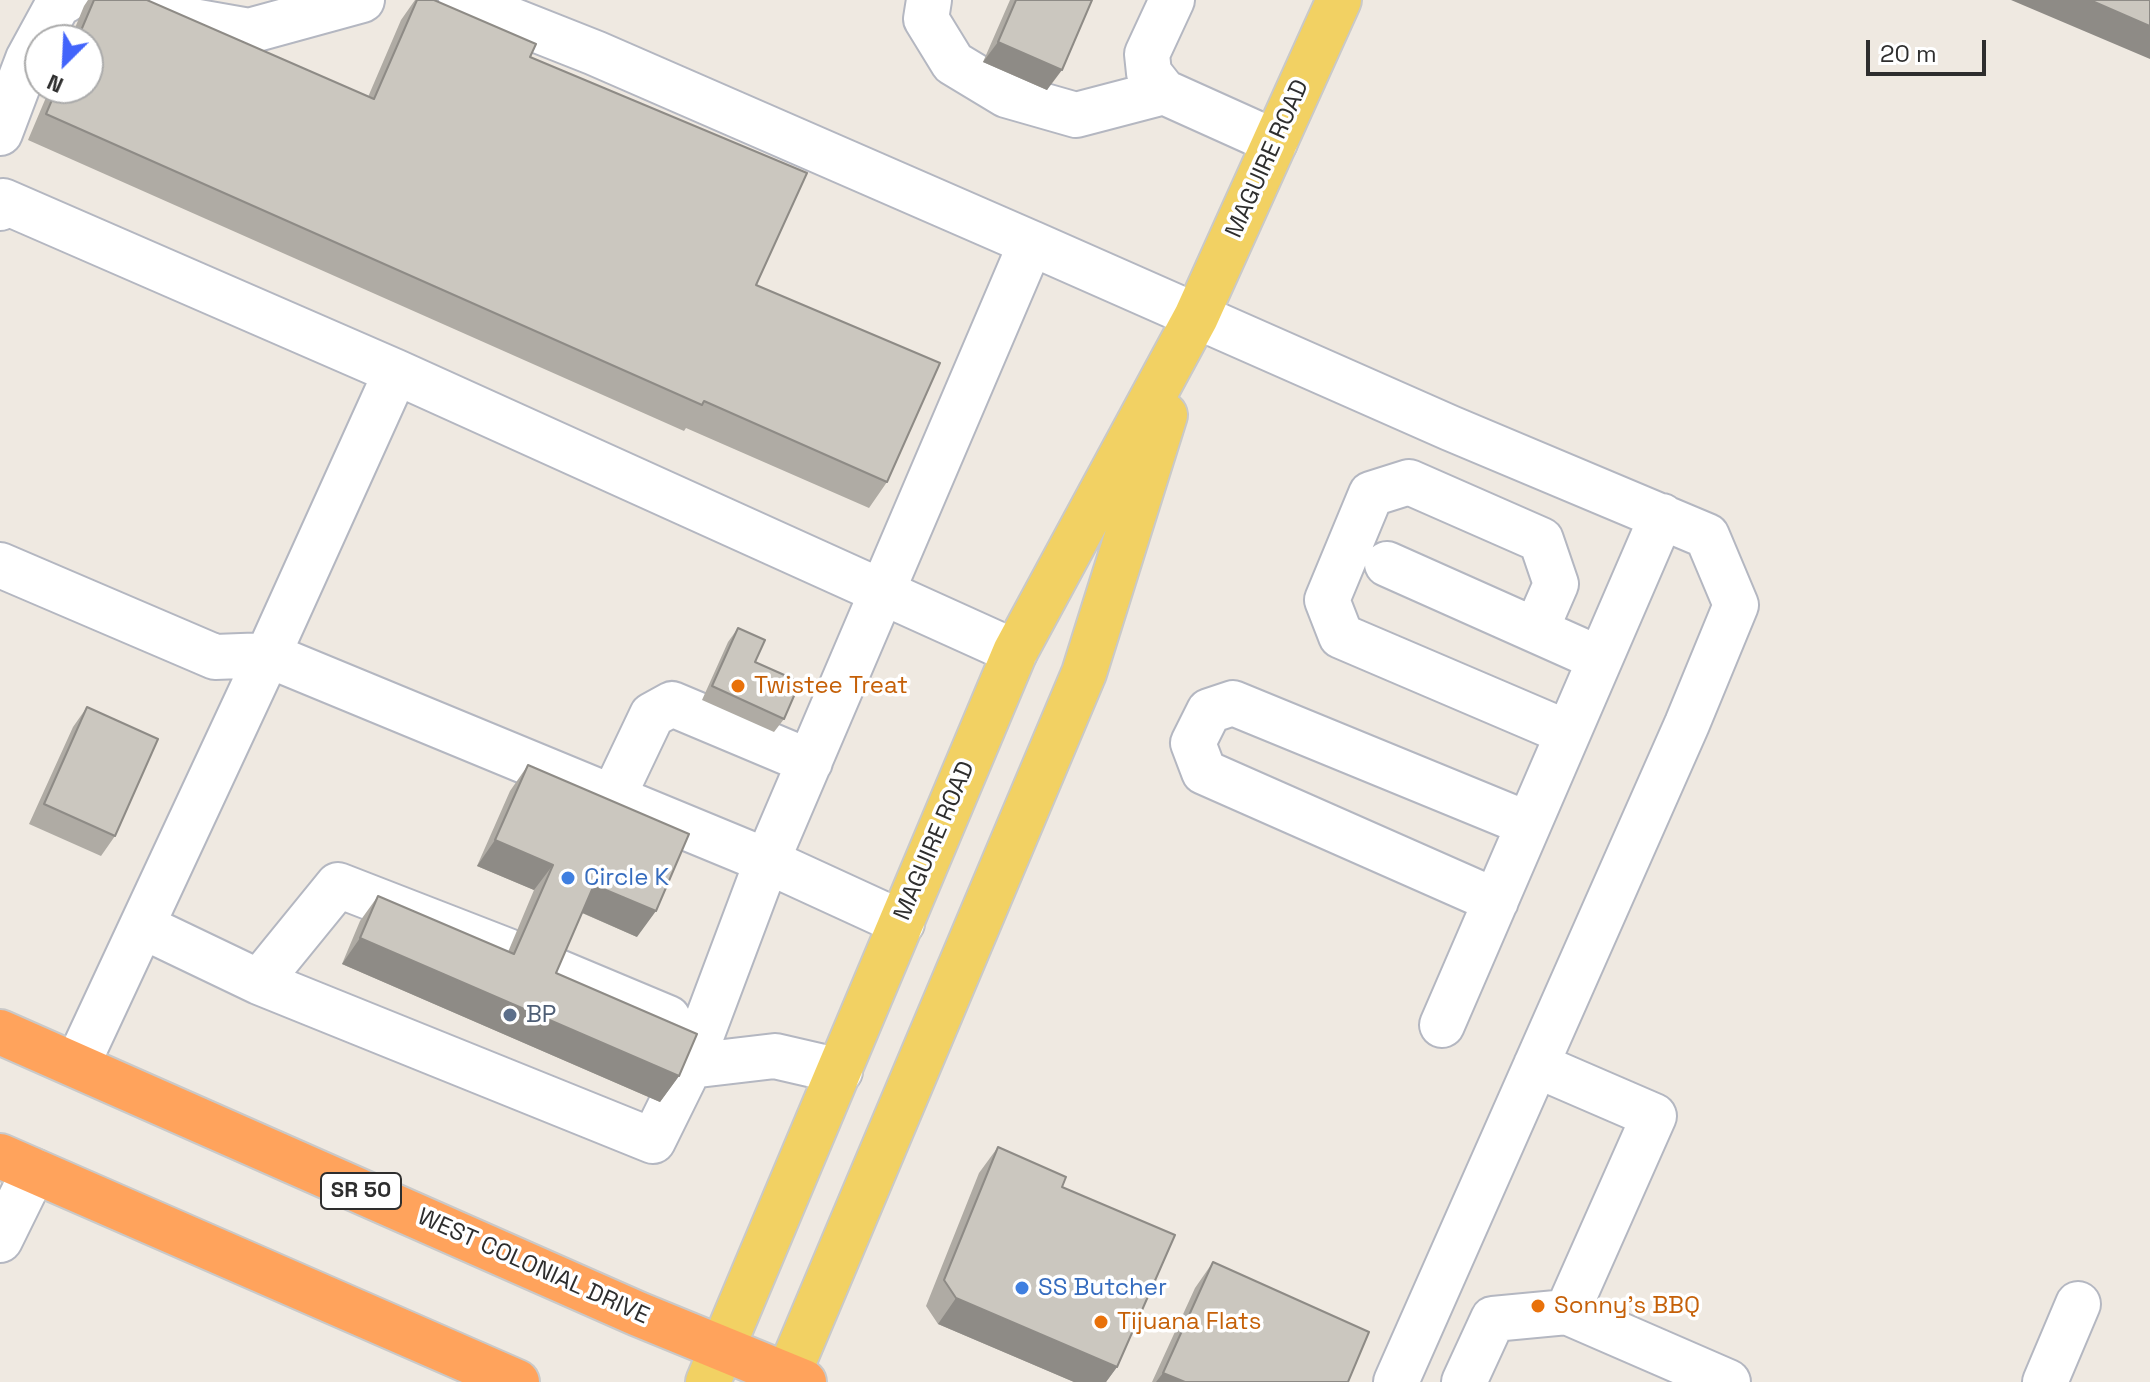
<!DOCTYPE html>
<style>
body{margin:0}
#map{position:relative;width:2150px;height:1382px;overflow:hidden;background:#efe9e1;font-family:"Space Grotesk",sans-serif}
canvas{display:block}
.north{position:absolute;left:24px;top:24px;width:80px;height:80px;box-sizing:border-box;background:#fff;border:2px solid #ababab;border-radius:50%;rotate:204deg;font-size:22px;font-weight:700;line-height:32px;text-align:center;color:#2e2e2e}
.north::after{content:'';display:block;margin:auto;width:28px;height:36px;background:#4264fb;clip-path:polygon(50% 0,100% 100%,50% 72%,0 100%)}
.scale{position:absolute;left:1866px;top:40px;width:120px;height:36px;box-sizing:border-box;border:4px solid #2e2e2e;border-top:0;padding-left:10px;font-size:24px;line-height:28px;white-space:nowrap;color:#2e2e2e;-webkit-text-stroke:6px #fff;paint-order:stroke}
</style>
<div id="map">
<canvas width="2150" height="1382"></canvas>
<div class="north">N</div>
<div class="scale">20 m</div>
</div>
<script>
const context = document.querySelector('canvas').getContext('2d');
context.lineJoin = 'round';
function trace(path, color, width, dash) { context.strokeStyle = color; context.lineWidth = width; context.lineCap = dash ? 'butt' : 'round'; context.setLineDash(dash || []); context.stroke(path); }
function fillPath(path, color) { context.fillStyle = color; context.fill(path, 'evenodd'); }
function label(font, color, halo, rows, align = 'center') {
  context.font = font + ' "Space Grotesk",sans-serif'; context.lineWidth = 7; context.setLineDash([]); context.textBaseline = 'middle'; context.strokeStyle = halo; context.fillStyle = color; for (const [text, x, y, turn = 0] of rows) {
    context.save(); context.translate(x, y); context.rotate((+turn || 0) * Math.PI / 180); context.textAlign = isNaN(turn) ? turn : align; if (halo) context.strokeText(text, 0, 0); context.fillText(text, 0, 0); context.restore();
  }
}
const minor = new Path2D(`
 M 130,0 L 187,20 L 249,31 L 362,0
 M 461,0 L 595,53 L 1031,243
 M 929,0 L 926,19 L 953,63 L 1006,95 L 1076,115 L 1164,92
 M 1172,0 L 1147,54 L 1149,73 L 1164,92 L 1275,142
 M 0,133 L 28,59 L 58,4 L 66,0
 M 0,208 L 3,201 L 396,372 L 1015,652
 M 1387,564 L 1600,659
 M 0,565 L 215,657 L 268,655 L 396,372
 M 1536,630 L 1556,584 L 1541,540 L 1409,482 L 1371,494 L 1327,600 L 1341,636 L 1568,733
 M 613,797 L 652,715 L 672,704 L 810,762
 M 1496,901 L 1204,772 L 1193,743 L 1209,711 L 1233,703 L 1528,824
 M 142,926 L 259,982 L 653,1141 L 690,1066 L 767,861 L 1031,243 L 1450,428 L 1707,536 L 1736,605 L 1687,724 L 1396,1382
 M 551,969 L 668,1018 L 690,1066
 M 259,982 L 338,885 L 508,951
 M 1442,1025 L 1662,516
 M 77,1065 L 268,655 L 767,861 L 902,923
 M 1536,1065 L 1654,1116 L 1567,1312 L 1728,1382
 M 690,1066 L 775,1056 L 840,1071
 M 0,1240 L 34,1171
 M 1464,1382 L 1493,1319 L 1567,1312
 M 2045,1382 L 2078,1304`);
const major = new Path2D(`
 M 708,1382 L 1015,652 L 1196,317 L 1339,0
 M 785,1382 L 1084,673 L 1165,415`);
const highway = new Path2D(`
 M 0,1032 L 638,1314 L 804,1382
 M 0,1156 L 517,1382`);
const wall = new Path2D(`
 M 88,0 L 147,0 L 368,97 L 401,20 L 415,0 L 434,0 L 530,57 L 756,285 L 887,482 L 869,508 L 686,428 L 684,431 L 28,140 L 50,88 L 88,88 L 88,40 L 70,40 L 84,6 Z
 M 1010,0 L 1092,0 L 1047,90 L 983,62 Z
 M 738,628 L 784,719 L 774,732 L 702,700 L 728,642 Z
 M 87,707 L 115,836 L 101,856 L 29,824 L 73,727 Z
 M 528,765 L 637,937 L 582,913 L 556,973 L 679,1076 L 660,1102 L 342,964 L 360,921 L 378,896 L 508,952 L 534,890 L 477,866 L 510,791 Z
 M 998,1147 L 1062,1187 L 1117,1367 L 1106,1382 L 1074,1382 L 938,1324 L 926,1306 L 979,1173 Z
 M 1213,1262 L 1348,1382 L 1152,1382 L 1195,1288 Z`);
const shadedWall = new Path2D(`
 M 2011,0 L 2090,0 L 2150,26 L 2150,59 Z
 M 998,42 L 1062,70 L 1047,90 L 983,62 Z
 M 495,840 L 553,865 L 534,890 L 477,866 Z
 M 594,885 L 656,911 L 637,937 L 576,910 Z
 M 360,938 L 679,1076 L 660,1102 L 342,964 Z
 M 956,1298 L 1117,1367 L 1106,1382 L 1074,1382 L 938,1324 Z
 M 1163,1373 L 1185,1382 L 1156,1382 Z`);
const building = new Path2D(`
 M 94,0 L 147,0 L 374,99 L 417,0 L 434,0 L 536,44 L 530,57 L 807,173 L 756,285 L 940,363 L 887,482 L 704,401 L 702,405 L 46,114 L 57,88 L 88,88 L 88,40 L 77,40 Z
 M 1016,0 L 1092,0 L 1062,70 L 998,42 Z
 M 2090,0 L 2150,0 L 2150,26 Z
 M 738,628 L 765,640 L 755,662 L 800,682 L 784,719 L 712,686 Z
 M 87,707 L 158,739 L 115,836 L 44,804 Z
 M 528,765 L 689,834 L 656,911 L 594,885 L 556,973 L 697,1034 L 679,1076 L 360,938 L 378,896 L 514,954 L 553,865 L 495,840 Z
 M 998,1147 L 1066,1177 L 1062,1187 L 1175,1235 L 1117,1367 L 956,1298 L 944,1280 Z
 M 1213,1262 L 1369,1332 L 1348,1382 L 1185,1382 L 1163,1373 Z`);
const markers = [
 [738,686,8,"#e8710a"],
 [568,878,8,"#3f7fe0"],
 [510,1015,8,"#5c6f8a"],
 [1022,1288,8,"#3f7fe0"],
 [1538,1306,8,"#e8710a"],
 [1101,1322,8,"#e8710a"]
];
const shields = [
 [361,1191,80]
];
const shieldNames = [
 ["SR 50",361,1191]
];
const streetNames = [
 ["MAGUIRE ROAD",1268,159,-66],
 ["MAGUIRE ROAD",935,841,-67],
 ["WEST COLONIAL DRIVE",533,1267,24]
];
const foodNames = [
 ["Twistee Treat",754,686],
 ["Sonny's BBQ",1554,1306],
 ["Tijuana Flats",1117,1322]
];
const shopNames = [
 ["Circle K",584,878],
 ["SS Butcher",1038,1288]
];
const serviceNames = [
 ["BP",526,1015]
];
trace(minor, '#b4b7c1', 48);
trace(major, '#c9c9c9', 48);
trace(highway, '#c9c9c9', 48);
trace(minor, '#fff', 44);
trace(major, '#f2d163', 44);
trace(highway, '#ffa35c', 44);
fillPath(wall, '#afaba4');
fillPath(shadedWall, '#8e8b86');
fillPath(building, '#cbc7bf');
trace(building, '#8e8b86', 2);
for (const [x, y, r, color] of markers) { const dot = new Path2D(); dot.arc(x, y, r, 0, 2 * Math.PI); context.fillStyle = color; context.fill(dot); trace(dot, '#fff', 3); }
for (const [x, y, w] of shields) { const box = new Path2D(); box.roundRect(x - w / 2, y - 18, w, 36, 6); context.fillStyle = '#fff'; context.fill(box); trace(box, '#2e2e2e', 2); }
label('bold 22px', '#2e2e2e', null, shieldNames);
label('24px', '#2e2e2e', '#fff', streetNames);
label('24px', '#c56008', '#fff', foodNames, 'left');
label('24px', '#366cbe', '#fff', shopNames, 'left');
label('24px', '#4e5e75', '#fff', serviceNames, 'left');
</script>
